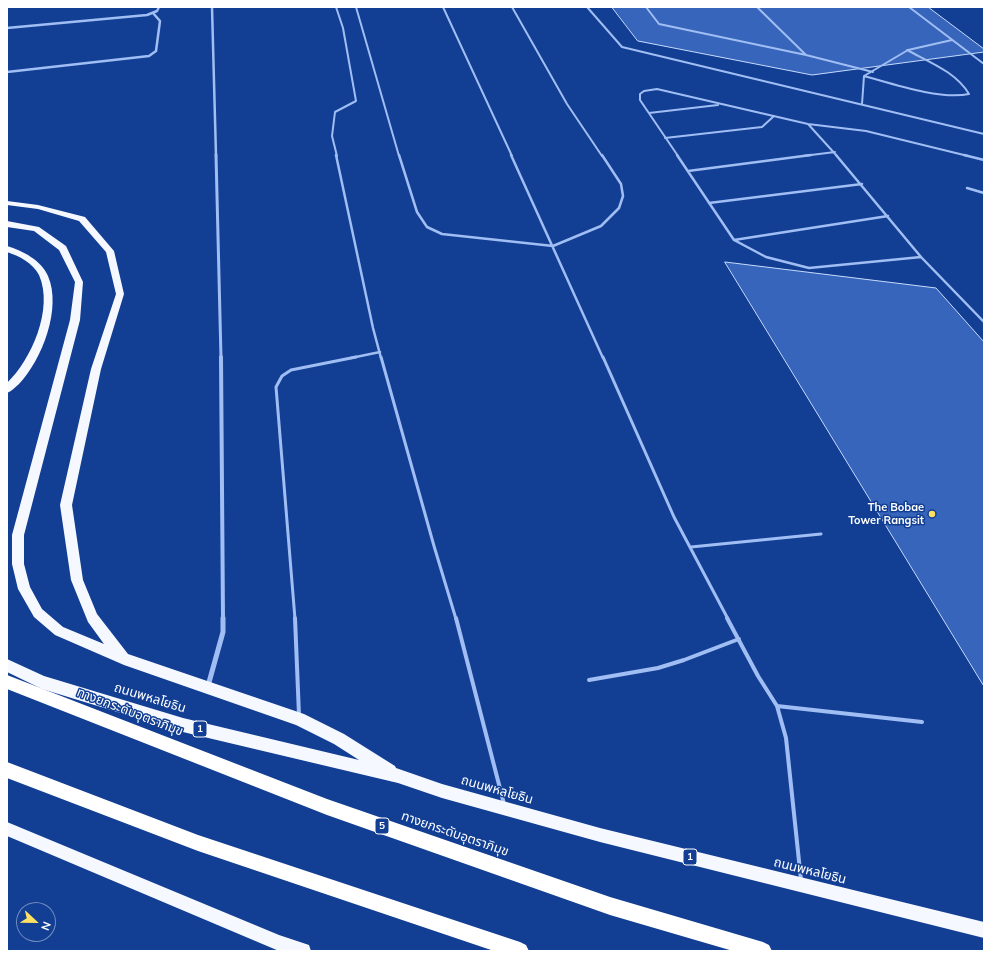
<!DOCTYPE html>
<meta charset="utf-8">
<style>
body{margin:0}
#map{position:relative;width:991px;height:958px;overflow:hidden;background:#123f94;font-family:Mulish,sans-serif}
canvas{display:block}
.frame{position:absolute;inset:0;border:8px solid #fff;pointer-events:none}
.north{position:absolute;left:16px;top:902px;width:40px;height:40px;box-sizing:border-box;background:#123f94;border:1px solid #718cbf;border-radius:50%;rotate:112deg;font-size:11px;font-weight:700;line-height:16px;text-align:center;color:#fff}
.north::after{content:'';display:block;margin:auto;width:14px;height:18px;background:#ffe062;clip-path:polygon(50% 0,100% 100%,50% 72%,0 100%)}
</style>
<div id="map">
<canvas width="991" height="958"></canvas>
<div class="frame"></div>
<div class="north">N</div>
</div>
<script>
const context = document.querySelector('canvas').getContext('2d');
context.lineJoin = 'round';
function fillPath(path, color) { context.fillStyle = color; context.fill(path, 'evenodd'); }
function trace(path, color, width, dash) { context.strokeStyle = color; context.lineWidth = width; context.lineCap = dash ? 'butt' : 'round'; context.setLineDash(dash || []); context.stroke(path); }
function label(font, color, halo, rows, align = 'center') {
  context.font = font + ' Mulish,"Noto Sans Thai",sans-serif'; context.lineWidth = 3; context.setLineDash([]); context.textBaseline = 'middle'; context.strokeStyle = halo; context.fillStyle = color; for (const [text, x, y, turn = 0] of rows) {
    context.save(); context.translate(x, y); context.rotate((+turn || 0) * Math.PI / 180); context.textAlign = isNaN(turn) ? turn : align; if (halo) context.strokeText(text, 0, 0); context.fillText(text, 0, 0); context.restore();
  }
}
const building = new Path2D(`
 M 612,7 L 928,7 L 984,49 L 984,52 L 812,75 L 638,41 Z
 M 725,262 L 936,288 L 984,342 L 984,686 Z`);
const serviceFar3 = new Path2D(`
 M 336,7 L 343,28 L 356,101 L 335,112 L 332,136 L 337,156
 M 356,7 L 399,156
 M 443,7 L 512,156
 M 512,7 L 567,104 L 602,156
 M 587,7 L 622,47 L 984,134
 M 646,7 L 659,24 L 806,55 L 873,72
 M 757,7 L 806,55
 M 909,7 L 984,64
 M 864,76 C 893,84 940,100 969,94 C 956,72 929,62 907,50
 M 862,104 L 864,76 L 908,50 L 952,40
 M 649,113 L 718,105
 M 808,124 L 837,156
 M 665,138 L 762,127 L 774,116
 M 678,156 L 640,100 L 640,94 L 644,91 L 657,89 L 808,124 L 866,131 L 968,156
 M 803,156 L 835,152`);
const serviceFar2 = new Path2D(`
 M 336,155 L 373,328 L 381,358
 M 399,155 L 417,212 L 427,227 L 442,234 L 553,246 L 601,226 L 619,208 L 623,196 L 621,184 L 602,155
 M 511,155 L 603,358
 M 677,155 L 734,240 L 766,257 L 809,268 L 921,257
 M 836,155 L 921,257 L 984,322
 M 964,155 L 984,160
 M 688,171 L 811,155
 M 967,188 L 984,193
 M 709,203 L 862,184
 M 734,240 L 888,216
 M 351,358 L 380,352`);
const serviceFar1 = new Path2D(`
 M 381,357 L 434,546 L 456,619
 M 603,357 L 674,517 L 728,619
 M 691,547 L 821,534
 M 295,619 L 276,387 L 282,376 L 291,370 L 356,357`);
const service = new Path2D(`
 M 295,618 L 299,715
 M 456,618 L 504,804
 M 727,618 L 758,676 L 777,706 L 786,738 L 801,880
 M 589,680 L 658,668 L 684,660 L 739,639
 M 777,706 L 922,722`);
const minorFar3 = new Path2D(`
 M 212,7 L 216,156
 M 7,28 L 147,15 L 157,11 L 159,7
 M 7,72 L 149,56 L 156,51 L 160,21 L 153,13`);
const minorFar2 = new Path2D(`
 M 216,155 L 221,358`);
const minorFar1 = new Path2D(`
 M 221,357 L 223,619`);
const minor = new Path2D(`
 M 208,686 L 223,632 L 223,618`);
const trunk = new Path2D(`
 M 7,201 L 38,205 L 85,217 L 114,251 L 124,294 L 101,369 L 72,505 L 83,580 L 97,614 L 128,654 L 304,714 L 344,734 L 395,766 L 396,768 L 442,784 L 600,828 L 984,922 L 984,938 L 600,842 L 442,798 L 398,783 L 183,732 L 42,689 L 7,672 L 7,659 L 44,676 L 183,718 L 359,760 L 334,744 L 296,725 L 124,665 L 55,635 L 34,617 L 18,589 L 12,564 L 12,535 L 70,320 L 75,282 L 59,250 L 34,231 L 7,227 L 7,221 L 39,227 L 66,246 L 83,282 L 80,320 L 24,535 L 24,564 L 30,587 L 42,609 L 63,627 L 104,644 L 88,622 L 71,580 L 60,505 L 91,369 L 116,294 L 106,252 L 79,221 L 38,209 L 7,205 Z
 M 7,246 C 23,251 41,260 48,276 C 62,308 42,360 19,384 C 15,387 12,391 7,393 L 7,383 C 31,360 54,309 39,275 C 33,263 19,256 7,252 Z
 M 7,822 L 279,935 L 309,945 L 311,951 L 279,951 L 7,836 Z`);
const motorway = new Path2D(`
 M 7,675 L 327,799 L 610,897 L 763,942 L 769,945 L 772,951 L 733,951 L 610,915 L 327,815 L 7,689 Z
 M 7,762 L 198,835 L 520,942 L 526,945 L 529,951 L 494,951 L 198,851 L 7,778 Z`);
const markers = [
 [932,514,4,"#ffe062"]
];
const shields = [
 [200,729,14],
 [382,826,14],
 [690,857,14]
];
const shieldNames = [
 ["1",200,729],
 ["5",382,826],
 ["1",690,857]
];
const poiNames = [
 ["The Bobae",924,508],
 ["Tower Rangsit",924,521]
];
const nearStreetnames = [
 ["ถนนพหลโยธิน",150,698,17],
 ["ทางยกระดับอุตราภิมุข",130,712,21],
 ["ถนนพหลโยธิน",497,790,16],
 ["ทางยกระดับอุตราภิมุข",455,834,19],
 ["ถนนพหลโยธิน",810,871,14]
];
fillPath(building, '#3665bb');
trace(building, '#c8dbfd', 1);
trace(serviceFar3, '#a0bef3', 2);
trace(serviceFar2, '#a0bef3', 2.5);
trace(serviceFar1, '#a0bef3', 3);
trace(service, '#a0bef3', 4);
trace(minorFar3, '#a0bef3', 2.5);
trace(minorFar2, '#a0bef3', 3);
trace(minorFar1, '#a0bef3', 4);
trace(minor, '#a0bef3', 5);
fillPath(trunk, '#f6f8ff');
fillPath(motorway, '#fff');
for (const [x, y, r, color] of markers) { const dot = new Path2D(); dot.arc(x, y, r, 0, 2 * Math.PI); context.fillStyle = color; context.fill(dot); trace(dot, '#123f94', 1.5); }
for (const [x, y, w] of shields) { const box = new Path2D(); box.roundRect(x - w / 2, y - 8, w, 16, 3); context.fillStyle = '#123f94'; context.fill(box); trace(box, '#fff', 1); }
label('bold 10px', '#fff', null, shieldNames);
label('bold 11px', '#fff', '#123f94', poiNames, 'right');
label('13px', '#fff', '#123f94', nearStreetnames);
</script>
